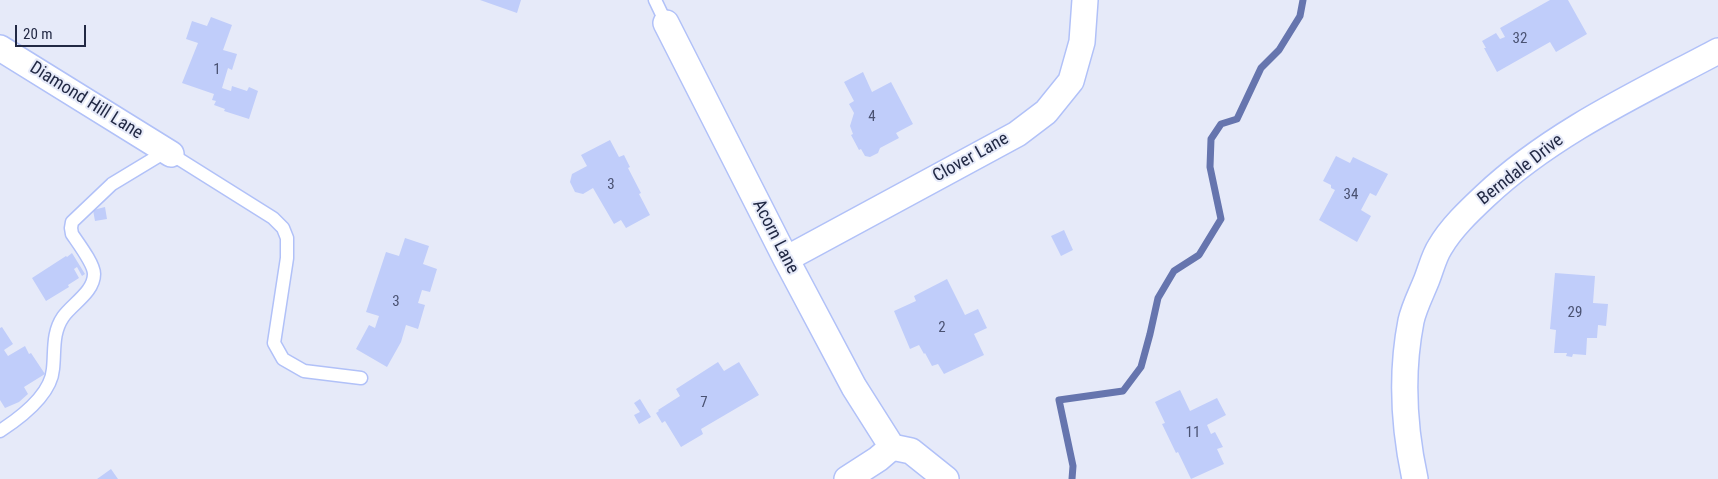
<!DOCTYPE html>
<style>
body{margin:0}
#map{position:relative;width:1718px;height:479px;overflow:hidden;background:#e6eaf9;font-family:"Roboto Condensed",sans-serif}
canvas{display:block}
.scale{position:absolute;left:15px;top:25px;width:71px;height:22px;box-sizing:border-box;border:2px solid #222944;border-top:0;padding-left:6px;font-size:15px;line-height:18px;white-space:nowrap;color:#222944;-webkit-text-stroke:4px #e6eaf9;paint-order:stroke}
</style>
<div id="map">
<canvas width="1718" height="479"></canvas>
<div class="scale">20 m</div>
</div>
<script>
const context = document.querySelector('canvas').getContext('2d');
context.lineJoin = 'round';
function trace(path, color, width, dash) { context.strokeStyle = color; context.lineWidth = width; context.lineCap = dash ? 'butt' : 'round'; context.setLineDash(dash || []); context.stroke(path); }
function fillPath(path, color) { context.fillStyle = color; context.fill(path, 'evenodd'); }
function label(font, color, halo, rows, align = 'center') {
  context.font = font + ' "Roboto Condensed",sans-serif'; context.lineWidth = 4; context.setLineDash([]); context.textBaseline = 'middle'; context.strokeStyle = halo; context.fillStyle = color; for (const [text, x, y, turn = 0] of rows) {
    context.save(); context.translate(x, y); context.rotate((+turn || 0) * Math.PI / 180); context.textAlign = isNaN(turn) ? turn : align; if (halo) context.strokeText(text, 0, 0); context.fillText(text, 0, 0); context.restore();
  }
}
const stream = new Path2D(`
 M 1072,479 L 1073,466 L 1059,400 L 1123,391 L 1141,367 L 1150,334 L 1158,298 L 1174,271 L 1199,255 L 1221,219 L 1210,167 L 1211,139 L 1221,124 L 1237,119 L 1261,68 L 1279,50 L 1300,16 L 1303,0`);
const building = new Path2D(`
 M 480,0 L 521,0 L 517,13 Z
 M 1550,0 L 1568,0 L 1587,34 L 1556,52 L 1550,42 L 1497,72 L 1484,48 L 1486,48 L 1482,41 L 1496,33 L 1500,39 L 1505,37 L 1500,28 Z
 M 211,17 L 232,25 L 223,50 L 237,54 L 232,70 L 228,68 L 222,88 L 231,91 L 232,86 L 247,91 L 249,87 L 258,91 L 249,119 L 224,111 L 225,109 L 214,105 L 216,101 L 212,100 L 214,94 L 182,83 L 198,43 L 186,39 L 192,21 L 207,26 Z
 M 863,72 L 872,92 L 891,82 L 913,124 L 896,133 L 899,138 L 880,148 L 878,153 L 870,157 L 865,156 L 861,149 L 859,150 L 851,135 L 853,134 L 850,126 L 854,113 L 849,104 L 854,101 L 844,82 Z
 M 610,140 L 619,157 L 624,155 L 630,167 L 628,168 L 641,193 L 639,194 L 650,215 L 626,228 L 621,220 L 614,224 L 593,188 L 583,194 L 575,192 L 570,182 L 572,174 L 587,166 L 581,155 Z
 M 1336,156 L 1350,163 L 1353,157 L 1388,174 L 1376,196 L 1370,193 L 1361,210 L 1371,216 L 1357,242 L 1319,220 L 1335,190 L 1331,188 L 1331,185 L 1323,181 Z
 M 105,207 L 107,219 L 95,221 L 93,210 Z
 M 1064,230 L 1073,250 L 1061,256 L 1051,236 Z
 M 405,238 L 429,246 L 423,264 L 437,269 L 430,292 L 422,290 L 418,303 L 425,305 L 418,329 L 406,325 L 401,342 L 387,367 L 356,349 L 369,325 L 375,328 L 379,316 L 366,312 L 386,252 L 399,256 Z
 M 72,253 L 85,274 L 82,276 L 77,267 L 74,269 L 79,278 L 68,285 L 69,287 L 46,301 L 32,278 L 66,256 L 67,257 Z
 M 1555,273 L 1595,276 L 1593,303 L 1608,304 L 1606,326 L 1598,325 L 1597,338 L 1587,338 L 1586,355 L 1573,354 L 1572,357 L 1566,356 L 1567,353 L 1554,353 L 1556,330 L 1550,329 Z
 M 947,279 L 965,315 L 978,309 L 987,328 L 974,334 L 984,355 L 944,374 L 938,364 L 932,366 L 925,353 L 924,354 L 919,345 L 910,349 L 894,311 L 916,301 L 914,296 Z
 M 2,327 L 13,344 L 4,350 L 8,356 L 25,346 L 29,354 L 31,353 L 45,374 L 24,387 L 28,394 L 19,402 L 5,408 L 0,400 L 0,328 Z
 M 718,362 L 724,371 L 739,362 L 759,395 L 701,429 L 703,434 L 681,447 L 665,421 L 662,423 L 656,413 L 659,411 L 658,410 L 680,396 L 676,389 Z
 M 1180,390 L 1190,411 L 1217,398 L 1226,415 L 1207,425 L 1211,434 L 1215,432 L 1223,447 L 1217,449 L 1224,464 L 1191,479 L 1178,452 L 1176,453 L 1162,424 L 1165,423 L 1155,402 Z
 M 640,399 L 651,417 L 639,424 L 634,415 L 640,412 L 634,403 Z
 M 111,469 L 118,479 L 97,479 Z`);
const service = new Path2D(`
 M 655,0 L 666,23
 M 0,431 C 20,418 51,395 53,369 C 55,351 52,333 63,317 C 72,304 94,292 94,274 C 94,264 78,243 72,234 L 71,228 L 72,222 L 112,184 L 160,155 L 171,154 L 273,218 L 283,228 L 287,238 L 287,258 L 274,343 L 283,359 L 304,371 L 361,378`);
const minor = new Path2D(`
 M 666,23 L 786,259 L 854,387 L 892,447
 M 0,48 L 171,154
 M 786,259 L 1017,134 L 1046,112 L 1071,81 L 1082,42 L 1085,0
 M 847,479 L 878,459 L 892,447 L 911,451 L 946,479
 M 1415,479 C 1404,428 1401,372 1411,321 C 1414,307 1422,292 1427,279 C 1431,269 1434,256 1440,247 C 1451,228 1469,211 1485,196 C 1552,133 1637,94 1718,51`);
const numberNames = [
 ["32",1520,39],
 ["1",217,70],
 ["4",872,117],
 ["3",611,185],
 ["34",1351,195],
 ["3",396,302],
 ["29",1575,313],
 ["2",942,328],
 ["7",704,403],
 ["11",1193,433]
];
const streetNames = [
 ["Diamond Hill Lane",86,101,32],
 ["Clover Lane",971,158,-29],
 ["Berndale Drive",1521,170,-38],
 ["Acorn Lane",775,237,63]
];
trace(stream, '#6675ae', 7);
fillPath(building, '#c0cdfa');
trace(service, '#b1c1f8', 15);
trace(minor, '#b1c1f8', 28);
trace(service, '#fff', 12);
trace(minor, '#fff', 25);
label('15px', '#4a5272', null, numberNames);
label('18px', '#222944', '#e6eaf9', streetNames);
</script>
